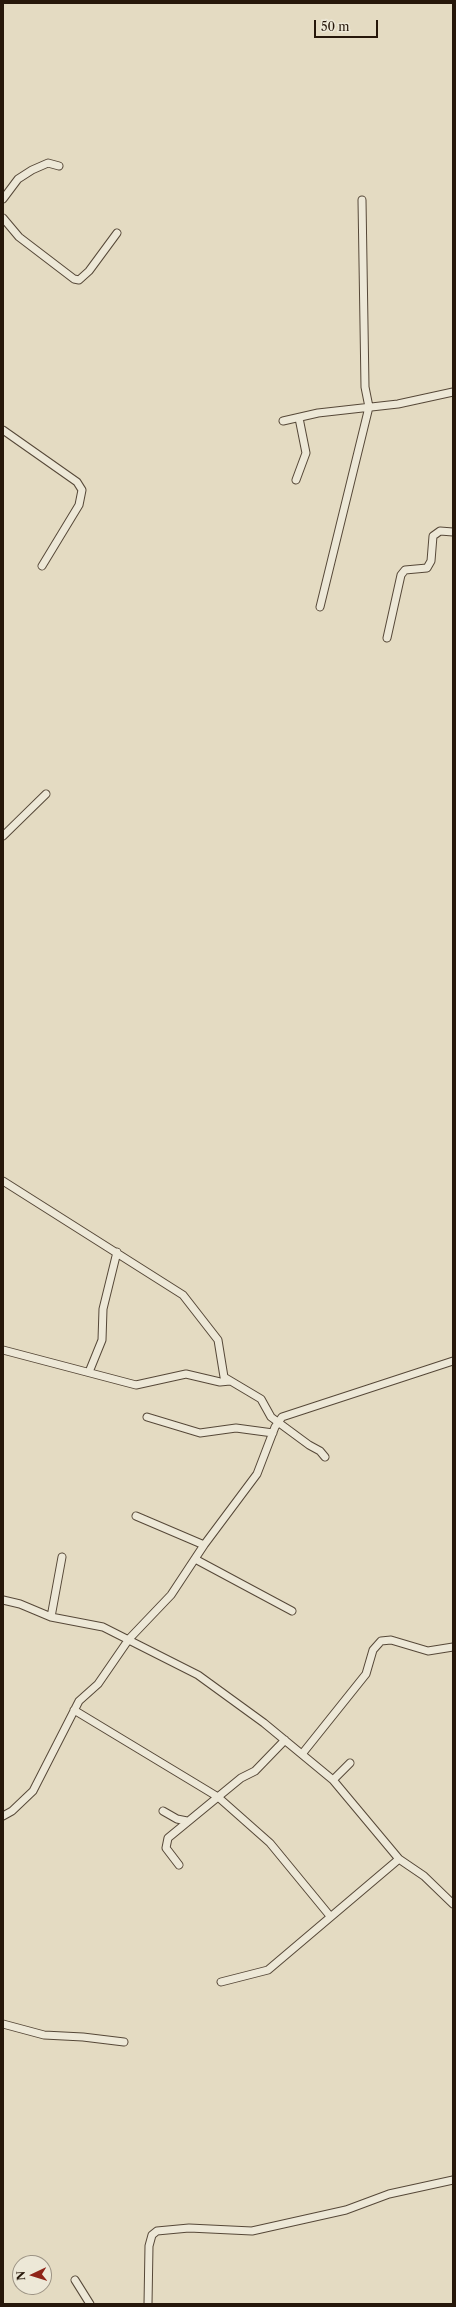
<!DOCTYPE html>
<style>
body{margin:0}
#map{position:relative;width:456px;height:2307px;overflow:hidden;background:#e4dbc2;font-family:"Libre Caslon Text",serif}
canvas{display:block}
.frame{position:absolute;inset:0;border:4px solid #26170a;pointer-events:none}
.north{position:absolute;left:12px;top:2255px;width:40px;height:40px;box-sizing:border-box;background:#ede8d7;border:1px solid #9d9485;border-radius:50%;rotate:266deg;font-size:11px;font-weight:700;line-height:16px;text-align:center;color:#26170a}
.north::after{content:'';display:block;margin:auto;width:14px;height:18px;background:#8f2418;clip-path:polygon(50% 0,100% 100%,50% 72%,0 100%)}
.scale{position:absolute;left:314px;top:20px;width:64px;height:18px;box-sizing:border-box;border:2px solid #26170a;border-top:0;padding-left:5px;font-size:12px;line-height:14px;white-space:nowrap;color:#26170a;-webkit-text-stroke:3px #ede8d7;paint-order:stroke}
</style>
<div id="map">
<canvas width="456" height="2307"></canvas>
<div class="frame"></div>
<div class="north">N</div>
<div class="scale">50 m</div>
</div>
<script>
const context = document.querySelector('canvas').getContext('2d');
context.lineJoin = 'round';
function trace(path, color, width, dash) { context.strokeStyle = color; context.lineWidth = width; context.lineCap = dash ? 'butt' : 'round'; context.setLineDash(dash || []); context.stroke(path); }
const minor = new Path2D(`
 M 3,199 L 18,179 L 32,170 L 48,163 L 59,166
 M 3,218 L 19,237 L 74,279 L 79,280 L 89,271 L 117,233
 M 283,421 L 318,413 L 398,404 L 453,392
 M 3,430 L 77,482 L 82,490 L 79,505 L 42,566
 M 296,480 L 306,453 L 299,418
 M 320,607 L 369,407 L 365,387 L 362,200
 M 387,638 L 401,575 L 405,570 L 427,568 L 431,561 L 433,536 L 440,531 L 453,532
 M 3,836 L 46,794
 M 3,1181 L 183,1295 L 218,1340 L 224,1377 L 261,1399 L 271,1417 L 309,1445 L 320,1451 L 325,1457
 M 3,1350 L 136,1385 L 186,1374 L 220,1382 L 230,1381
 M 89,1372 L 102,1340 L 103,1309 L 117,1252
 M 147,1417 L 200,1433 L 236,1428 L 273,1433
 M 136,1516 L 204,1545
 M 195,1559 L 292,1611
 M 3,1600 L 20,1604 L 51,1617 L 103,1627 L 198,1675 L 264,1723 L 333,1780 L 399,1859 L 424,1876 L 453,1904
 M 51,1617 L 62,1557
 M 74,1710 L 218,1797 L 270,1843 L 330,1916
 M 302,1754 L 366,1674 L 373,1650 L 381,1641 L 391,1640 L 428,1651 L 453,1647
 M 333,1780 L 350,1763
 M 163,1811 L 177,1819 L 187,1821
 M 3,1816 L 12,1811 L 33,1791 L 79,1701 L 98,1684 L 129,1639 L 171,1595 L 204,1545 L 257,1474 L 275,1427 L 282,1417 L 453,1361
 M 179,1865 L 166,1848 L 168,1838 L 241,1778 L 255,1771 L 285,1740
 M 221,1982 L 268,1970 L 399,1859
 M 3,2024 L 44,2035 L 83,2037 L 124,2042
 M 75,2280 L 90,2304
 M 148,2304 L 149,2246 L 152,2235 L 157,2231 L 189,2228 L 252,2231 L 346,2210 L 389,2194 L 453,2180`);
trace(minor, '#564838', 9);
trace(minor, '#ede8d7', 7);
</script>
